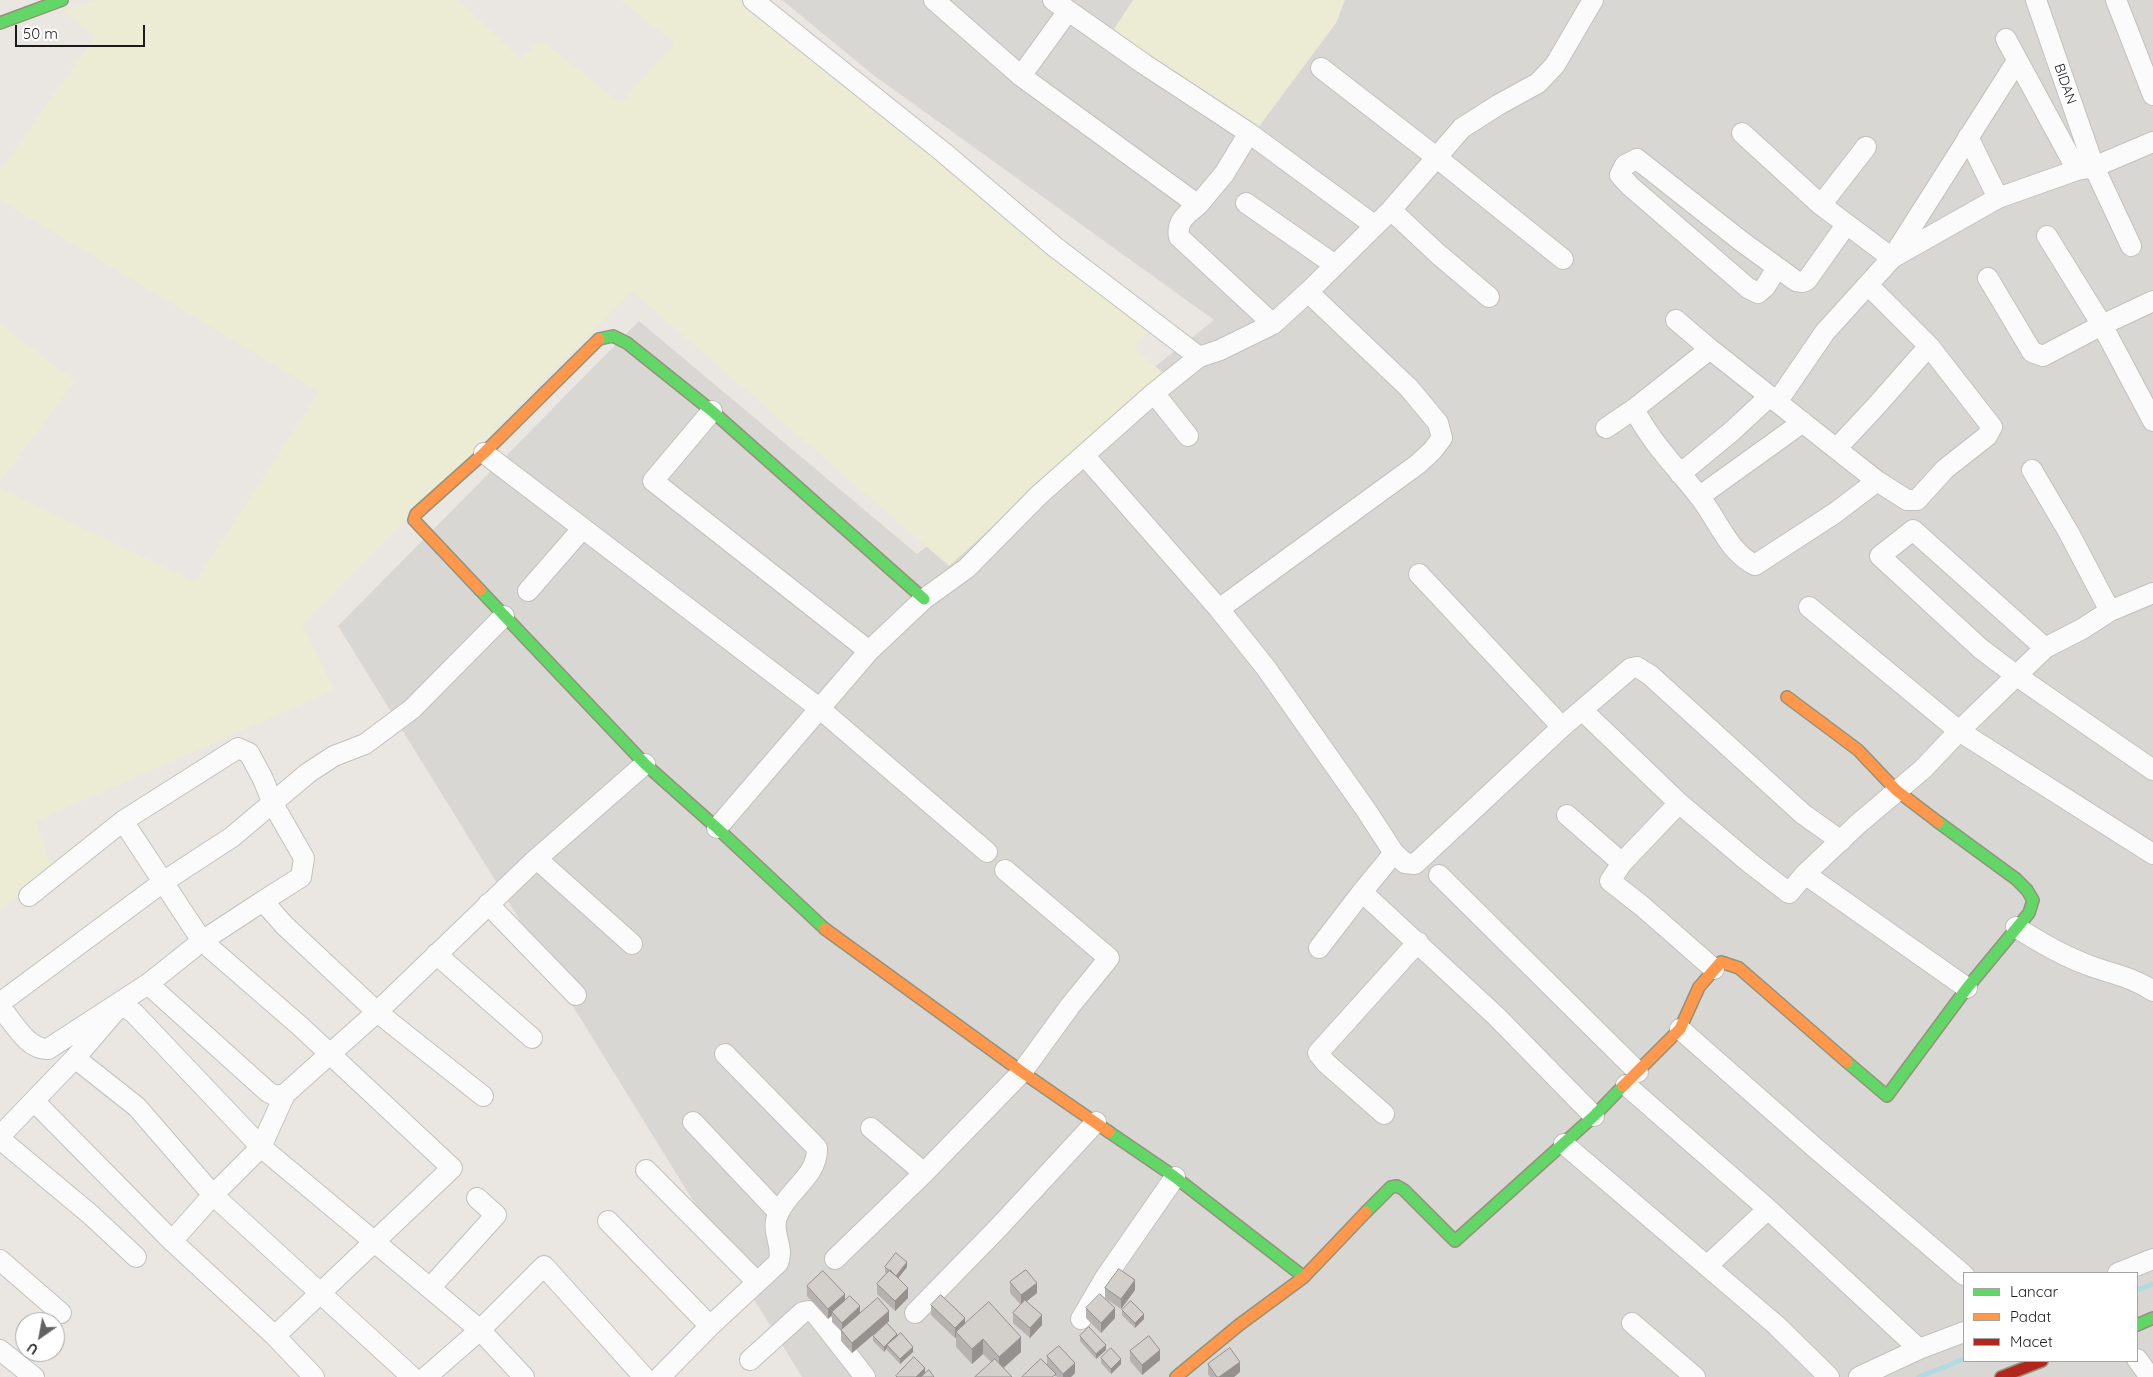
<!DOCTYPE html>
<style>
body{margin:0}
#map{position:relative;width:2153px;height:1377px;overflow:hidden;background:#eae7e2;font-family:Quicksand,sans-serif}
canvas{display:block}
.legend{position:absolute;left:1963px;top:1272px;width:175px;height:90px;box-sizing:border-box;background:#fff;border:1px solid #a4a4a4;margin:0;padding:6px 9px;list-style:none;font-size:15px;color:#1b1b1b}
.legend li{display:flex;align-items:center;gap:10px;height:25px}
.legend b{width:25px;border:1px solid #a4a4a4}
.north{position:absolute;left:15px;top:1312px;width:50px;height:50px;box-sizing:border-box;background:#fff;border:1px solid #a4a4a4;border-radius:50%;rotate:213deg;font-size:14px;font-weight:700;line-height:20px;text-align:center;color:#1b1b1b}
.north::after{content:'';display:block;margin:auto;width:18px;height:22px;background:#636261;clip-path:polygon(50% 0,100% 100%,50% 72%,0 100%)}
.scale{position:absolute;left:15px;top:25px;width:130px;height:22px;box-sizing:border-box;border:2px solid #1b1b1b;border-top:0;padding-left:6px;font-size:15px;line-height:18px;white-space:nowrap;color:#1b1b1b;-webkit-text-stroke:4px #fff;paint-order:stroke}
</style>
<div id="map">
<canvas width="2153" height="1377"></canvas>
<ul class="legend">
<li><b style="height:6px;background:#63d668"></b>Lancar</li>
<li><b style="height:6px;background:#ff974d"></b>Padat</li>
<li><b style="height:6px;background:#b3261e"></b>Macet</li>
</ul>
<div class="north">U</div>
<div class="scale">50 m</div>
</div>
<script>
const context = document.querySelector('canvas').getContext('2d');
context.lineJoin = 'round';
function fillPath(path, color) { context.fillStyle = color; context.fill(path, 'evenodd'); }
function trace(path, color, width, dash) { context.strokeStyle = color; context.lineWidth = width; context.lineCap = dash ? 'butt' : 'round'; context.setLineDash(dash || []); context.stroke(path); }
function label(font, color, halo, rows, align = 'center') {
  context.font = font + ' Quicksand,sans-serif'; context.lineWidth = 5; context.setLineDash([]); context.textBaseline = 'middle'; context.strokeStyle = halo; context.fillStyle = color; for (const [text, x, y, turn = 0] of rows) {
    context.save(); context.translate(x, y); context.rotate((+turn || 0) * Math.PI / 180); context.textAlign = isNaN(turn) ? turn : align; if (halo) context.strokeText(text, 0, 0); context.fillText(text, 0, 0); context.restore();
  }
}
const residential = new Path2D(`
 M 782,0 L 2153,0 L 2153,1377 L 802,1377 L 338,626 L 639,321 L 917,554 L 1214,320 L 872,74 ZM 1964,1273 L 2137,1273 L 2137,1361 L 1964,1361 Z`);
const farmland = new Path2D(`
 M 96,0 L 459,0 L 520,59 L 541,40 L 621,103 L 675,43 L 620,0 L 741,0 L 823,63 L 1149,331 L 1134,348 L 1163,373 L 949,566 L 632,291 L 302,625 L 334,690 L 36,821 L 51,866 L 0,912 L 0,488 L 195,582 L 319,392 L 0,200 L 0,171 L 95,36 L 63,11 Z
 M 1133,0 L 1345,0 L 1336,23 L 1255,132 L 1110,35 Z
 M 0,324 L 75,381 L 0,482 Z`);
const stream = new Path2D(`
 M 2137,1290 L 2153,1284
 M 1919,1377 L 1964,1359`);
const street = new Path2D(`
 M 753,0 L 943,152 L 1055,247 L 1199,357 L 1220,350 L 1273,324 L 1308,292 L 1391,210 L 1462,128 L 1498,105 L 1538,83 L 1555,65 L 1593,0
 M 934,0 L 1021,76 L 1198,205 C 1187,214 1176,221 1179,237 L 1273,324
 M 1053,0 L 1144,64 L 1249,133 L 1374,225
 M 2036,0 L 2094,167 L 2131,246
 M 2116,0 L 2153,95
 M 2006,39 L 2077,170
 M 1321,68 L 1436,157 L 1563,259
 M 1021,76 L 1068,11
 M 1742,133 L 1821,205 L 1892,258 L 1998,198 L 2077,170 L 2094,167 L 2153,142
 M 1968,137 L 1998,198
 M 1246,203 L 1335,265
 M 1198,205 L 1224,174 L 1249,133
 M 1821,205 L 1866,147
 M 1391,210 L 1438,254 L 1489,297
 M 2047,236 L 2102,325 L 2153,421
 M 1777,268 L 1765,287 L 1758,293 L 1748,288 L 1630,186 L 1620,175 L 1625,165 L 1637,159 L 1741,241 L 1796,281 L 1803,282 L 1807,280 L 1846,225
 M 1988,278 L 2032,352 L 2043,356 L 2102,325 L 2153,301
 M 1676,320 L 1710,349 L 1877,481 L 1907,500 L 1917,500 L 1945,469 L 1987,436 L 1992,427 L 1929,346 L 1868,285
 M 1154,393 L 1188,436
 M 1777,402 L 1825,332 L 1892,258 L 2017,61
 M 1634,409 C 1651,442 1676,467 1699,496 C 1717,518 1728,552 1755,565 L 1835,513 L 1877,481
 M 712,411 L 653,481 L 869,651
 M 1606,428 L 1634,409 L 1710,349
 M 1837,448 L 1878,404 L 1929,346
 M 484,453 L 819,708 L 987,852
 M 1084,455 L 1219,609 L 1418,464 L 1432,451 L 1442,438 L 1438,423 L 1409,388 L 1308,292
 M 2032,470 L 2069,533 L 2110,611
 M 1680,474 L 1731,432 L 1770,396
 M 1700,496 L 1803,422
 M 1419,574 L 1562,727
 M 528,591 L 582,529
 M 1809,607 L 1959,731 L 2153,854
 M 1219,609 L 1266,668 L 1366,810 L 1394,853 L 1405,863 L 1415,864 L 1562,727 L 1631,668 L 1637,667 L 1650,675 L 1803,814 L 1841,841
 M 2045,648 L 1913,530 L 1880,556 L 1981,649 L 2017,676 L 2153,770
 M 1582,710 L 1679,803 L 1750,863 L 1789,893 L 1805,874 L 1858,824 L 1923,769 L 1959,731 L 2045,648 L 2082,629 L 2110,611 L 2153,593
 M 1679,803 L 1622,863 L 1610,881 L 1642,906 L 1714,969
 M 1567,815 L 1622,863
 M 717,828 L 869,651 L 924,599 L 967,568 L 1039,495 L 1154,393 L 1199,357
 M 1394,853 L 1362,892 L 1496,1016 L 1594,1116
 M 537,859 L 632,944
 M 1805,874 L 1967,988
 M 1439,875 L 1638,1072
 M 29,896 L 123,821
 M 263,901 L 301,877 L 304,858 L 273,804 L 263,779 L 249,753 L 238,748 L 123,821 L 202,941 L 300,1026 L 452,1168 L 275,1336
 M 488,904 L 576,995
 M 2016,927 C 2039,942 2063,956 2088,965 C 2111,974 2133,977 2153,991
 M 1319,948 L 1362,892
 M 436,954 L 532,1038
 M 148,984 L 268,1092 L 276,1096 L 285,1094 L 377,1012 L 534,861 L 645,764
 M 0,1003 L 163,882 L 232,837 L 308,773 L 334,756 L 365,744 L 412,709 L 504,616
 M 0,1007 C 13,1021 27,1050 48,1049 L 148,984 L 202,941 L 263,901 L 284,925 L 377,1012 L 483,1096
 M 1680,1029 L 1813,1146 L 1964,1275
 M 75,1058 L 137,1107 L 213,1195 L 412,1377
 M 1626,1085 L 1768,1209 L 1919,1349
 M 34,1101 L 172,1241 L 275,1336 L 314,1377
 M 1384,1114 L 1326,1063 L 1318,1053 L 1418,942
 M 693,1122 L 779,1213
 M 871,1128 L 924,1173 L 1022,1072 L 1070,1006 L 1109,958 L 1005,870
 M 0,1136 L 75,1058 L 118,1008 L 123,1006 L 134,1013 L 261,1147 L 480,1330 L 524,1377
 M 0,1139 L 91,1215 L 136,1257
 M 1564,1144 L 1776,1325 L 1829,1377
 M 646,1170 L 756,1281
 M 608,1221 L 710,1326
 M 172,1241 L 213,1195 L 261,1147 L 285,1094
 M 835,1259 L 924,1173
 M 0,1260 L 61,1313
 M 1707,1266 L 1768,1209
 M 2118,1273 L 2153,1259
 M 430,1288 L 496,1215 L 477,1198
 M 915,1313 L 999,1227 L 1096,1122
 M 1081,1319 L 1105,1278 L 1175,1177
 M 1632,1323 L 1695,1377
 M 0,1350 L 34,1377
 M 2137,1359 L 2150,1377
 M 750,1360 L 803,1312 L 809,1311 L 815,1313 L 865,1377
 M 426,1377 L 480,1330 L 544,1266 L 644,1377
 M 660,1377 L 710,1326 L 778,1263 C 785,1247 770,1232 778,1214 C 788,1190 818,1176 817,1148 L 725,1054
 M 1859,1377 L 1919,1349 L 1964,1332`);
const fast = new Path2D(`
 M 0,23 L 62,0
 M 599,339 L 613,336 L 627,343 L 712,411 L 924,599
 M 480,590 L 645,764 L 717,828 L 825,929
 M 1847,1062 L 1887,1096 L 1967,988 L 2029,913 L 2033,900 L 2027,890 L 2016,879 L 1938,822
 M 1109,1132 L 1175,1177 L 1304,1277
 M 1366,1212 L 1391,1187 L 1397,1186 L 1404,1190 L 1455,1241 L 1594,1116 L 1623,1086
 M 2137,1325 L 2153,1318`);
const slow = new Path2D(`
 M 480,590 L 414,520 L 416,514 L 484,453 L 599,339
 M 1787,697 L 1858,750 L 1896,790 L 1938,822
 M 825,929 L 1022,1072 L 1109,1132
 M 1623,1086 L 1680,1029 L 1699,987 L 1721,962 L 1739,968 L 1847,1062
 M 1176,1377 L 1239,1325 L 1304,1277 L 1366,1212`);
const jam = new Path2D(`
 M 2001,1377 L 2042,1361`);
const wall = new Path2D(`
 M 885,1267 L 907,1267 L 898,1278 L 908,1298 L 895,1311 L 877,1294 L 877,1284 L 887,1274 L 885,1272 Z
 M 1010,1282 L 1037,1293 L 1026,1301 L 1042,1325 L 1030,1338 L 1013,1323 L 1013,1313 L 1021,1305 L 1010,1293 Z
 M 807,1286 L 845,1301 L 860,1314 L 889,1321 L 887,1323 L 897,1336 L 913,1352 L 900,1364 L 887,1350 L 887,1348 L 884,1352 L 873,1341 L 873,1336 L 883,1327 L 852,1353 L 841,1341 L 841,1331 L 832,1322 L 832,1315 L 828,1319 L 807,1296 Z
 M 1105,1288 L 1135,1290 L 1121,1309 L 1105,1298 Z
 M 931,1305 L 965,1324 L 1021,1352 L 1003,1368 L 991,1362 L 983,1354 L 972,1364 L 956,1347 L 956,1337 L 955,1338 L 931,1315 Z
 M 1086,1308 L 1115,1318 L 1101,1333 L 1086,1318 Z
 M 1122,1310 L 1144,1319 L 1135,1328 L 1122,1315 Z
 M 1080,1336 L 1106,1350 L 1096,1359 L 1080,1341 Z
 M 1130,1351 L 1160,1360 L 1142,1375 L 1130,1361 Z
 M 1047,1356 L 1075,1373 L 1071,1377 L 1057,1377 L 1056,1376 L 1056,1377 L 1047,1365 Z
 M 1101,1358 L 1121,1364 L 1111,1374 L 1101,1363 Z
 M 1208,1364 L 1240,1372 L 1234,1377 L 1210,1377 L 1208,1374 Z`);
const shadedWall = new Path2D(`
 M 907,1262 L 907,1267 L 896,1281 L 896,1276 Z
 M 1135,1280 L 1135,1290 L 1121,1309 L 1121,1299 Z
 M 1037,1283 L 1037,1293 L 1021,1306 L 1021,1295 Z
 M 908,1288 L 908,1298 L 895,1311 L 895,1301 Z
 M 845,1294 L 845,1304 L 832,1312 L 832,1315 L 828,1319 L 828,1309 Z
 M 860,1306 L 860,1317 L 842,1333 L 842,1323 Z
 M 1115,1308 L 1115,1318 L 1101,1333 L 1101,1323 Z
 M 889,1311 L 889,1321 L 852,1353 L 852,1343 Z
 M 1144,1314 L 1144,1319 L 1135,1328 L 1135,1323 Z
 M 1042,1315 L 1042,1325 L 1030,1338 L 1030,1328 Z
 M 965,1318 L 965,1328 L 956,1332 L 956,1337 L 955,1338 L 955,1328 Z
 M 897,1334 L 897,1339 L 887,1345 L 887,1348 L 884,1352 L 884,1347 Z
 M 1021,1337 L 1021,1352 L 999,1372 L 999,1357 Z
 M 983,1339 L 983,1354 L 972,1364 L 972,1349 Z
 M 1106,1345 L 1106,1350 L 1096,1359 L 1096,1354 Z
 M 913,1347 L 913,1352 L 900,1364 L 900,1359 Z
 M 1160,1350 L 1160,1360 L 1142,1375 L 1142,1365 Z
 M 1121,1359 L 1121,1364 L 1111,1374 L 1111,1369 Z
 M 1240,1362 L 1240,1372 L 1234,1377 L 1219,1377 Z
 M 1075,1363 L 1075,1373 L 1071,1377 L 1063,1377 L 1063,1374 Z
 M 925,1368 L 925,1377 L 916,1377 Z`);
const building = new Path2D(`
 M 896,1253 L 907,1262 L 896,1276 L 885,1267 Z
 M 1119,1269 L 1135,1280 L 1121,1299 L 1105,1288 Z
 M 890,1270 L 908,1288 L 895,1301 L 877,1284 Z
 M 1026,1270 L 1037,1283 L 1021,1295 L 1010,1282 Z
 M 823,1271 L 845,1294 L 828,1309 L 807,1286 Z
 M 1100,1294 L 1115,1308 L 1101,1323 L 1086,1308 Z
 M 941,1295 L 965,1318 L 955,1328 L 931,1305 Z
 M 850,1296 L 860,1306 L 842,1323 L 832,1312 Z
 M 878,1298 L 889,1311 L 852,1343 L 841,1330 Z
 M 1025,1300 L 1042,1315 L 1030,1328 L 1013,1313 Z
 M 1131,1301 L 1144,1314 L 1135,1323 L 1122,1310 Z
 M 989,1302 L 1021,1337 L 999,1357 L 983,1339 L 972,1349 L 956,1332 Z
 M 887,1323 L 897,1334 L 884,1347 L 873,1336 Z
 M 1089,1327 L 1106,1345 L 1096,1354 L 1080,1336 Z
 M 901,1333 L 913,1347 L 900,1359 L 887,1345 Z
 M 1149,1336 L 1160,1350 L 1142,1365 L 1130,1351 Z
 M 1059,1346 L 1075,1363 L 1063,1374 L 1047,1356 Z
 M 1111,1348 L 1121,1359 L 1111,1369 L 1101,1358 Z
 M 1230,1348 L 1240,1362 L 1219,1377 L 1217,1377 L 1208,1364 Z
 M 914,1357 L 925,1368 L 916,1377 L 897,1377 L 896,1376 Z
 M 995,1359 L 1012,1377 L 975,1377 Z
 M 1041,1359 L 1056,1374 L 1052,1377 L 1022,1377 Z
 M 929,1370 L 934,1377 L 921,1377 Z`);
const streetNames = [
 ["BIDAN",2065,84,71]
];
fillPath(residential, '#d9d7d4');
fillPath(farmland, '#ecebd3');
trace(stream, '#b2dae1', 5);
trace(street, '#c2c1bf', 22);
trace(fast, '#93937a', 14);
trace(slow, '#93937a', 14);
trace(jam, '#93937a', 14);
trace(street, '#fcfbfb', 20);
trace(fast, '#63d668', 11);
trace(slow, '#ff974d', 11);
trace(jam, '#b3261e', 11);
fillPath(wall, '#b5b2af');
fillPath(shadedWall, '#94918e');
fillPath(building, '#d3cfcb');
trace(building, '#94918e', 1);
label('14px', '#1b1b1b', '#fff', streetNames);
</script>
